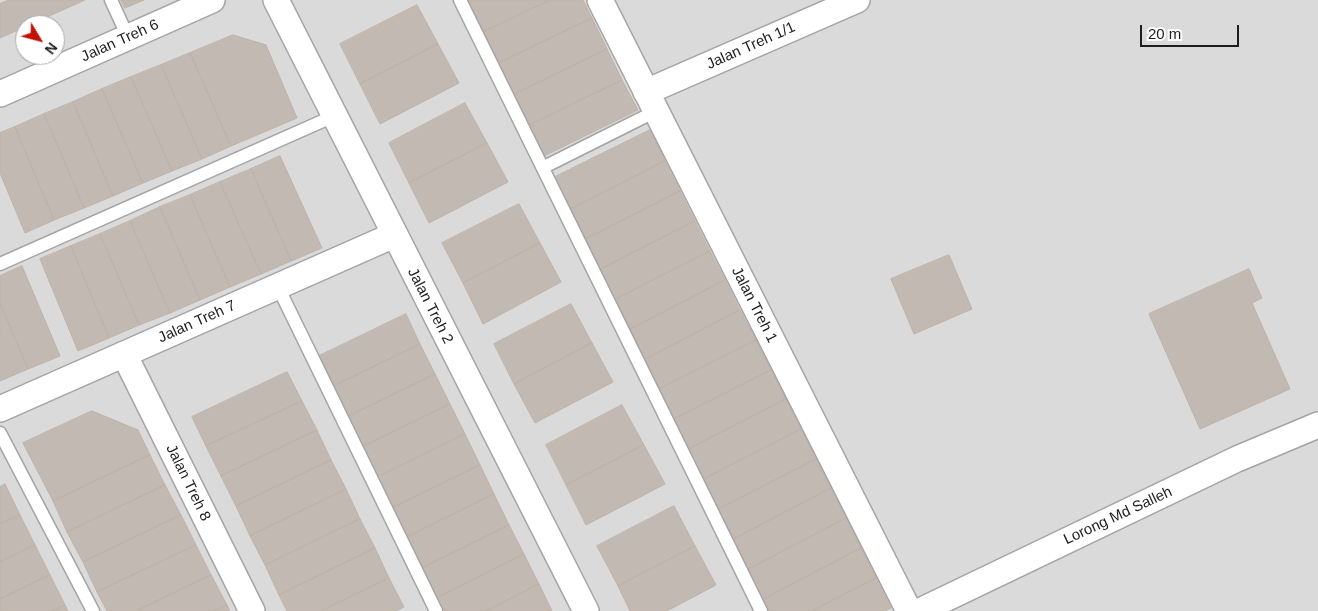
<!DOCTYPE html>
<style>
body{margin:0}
#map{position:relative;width:1318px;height:611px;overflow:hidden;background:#eeebe3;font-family:Arial,sans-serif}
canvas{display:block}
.north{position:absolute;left:15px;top:15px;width:50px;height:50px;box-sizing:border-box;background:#fff;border:1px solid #a5a5a5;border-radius:50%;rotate:127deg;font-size:14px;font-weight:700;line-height:20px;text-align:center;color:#1d1d1d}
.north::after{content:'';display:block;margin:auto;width:18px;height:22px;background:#c31106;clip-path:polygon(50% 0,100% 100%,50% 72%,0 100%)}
.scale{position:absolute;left:1140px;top:25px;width:99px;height:22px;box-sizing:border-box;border:2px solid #1d1d1d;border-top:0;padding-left:6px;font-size:15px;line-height:18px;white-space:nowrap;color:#1d1d1d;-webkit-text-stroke:4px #fff;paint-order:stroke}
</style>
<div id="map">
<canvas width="1318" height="611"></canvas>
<div class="north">N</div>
<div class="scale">20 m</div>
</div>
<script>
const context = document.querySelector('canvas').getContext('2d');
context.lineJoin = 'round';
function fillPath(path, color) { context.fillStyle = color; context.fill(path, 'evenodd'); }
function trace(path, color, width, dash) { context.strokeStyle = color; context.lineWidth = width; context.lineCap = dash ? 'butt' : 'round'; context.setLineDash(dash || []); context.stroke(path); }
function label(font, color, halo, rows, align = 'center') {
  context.font = font + ' Arial,sans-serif'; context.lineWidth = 4; context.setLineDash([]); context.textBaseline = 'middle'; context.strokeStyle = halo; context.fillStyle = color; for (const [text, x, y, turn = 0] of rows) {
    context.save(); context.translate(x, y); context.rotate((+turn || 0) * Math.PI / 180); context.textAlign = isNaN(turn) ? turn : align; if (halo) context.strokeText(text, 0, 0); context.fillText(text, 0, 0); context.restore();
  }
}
const residential = new Path2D(`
 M 0,0 L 1318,0 L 1318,611 L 0,611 ZM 25,25 L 55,25 L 55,55 L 25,55 Z`);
const building = new Path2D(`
 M 9,0 L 85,0 L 0,38 L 0,4 Z
 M 121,0 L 144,0 L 125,8 Z
 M 471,0 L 550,0 L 481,33 L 466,2 Z
 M 550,0 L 583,0 L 592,18 L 497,64 L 481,33 Z
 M 417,5 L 438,44 L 360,84 L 340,44 Z
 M 592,18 L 607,49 L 513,95 L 497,64 Z
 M 233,35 L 266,45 L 297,118 L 231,146 L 190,53 Z
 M 438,44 L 459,83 L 380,124 L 360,84 Z
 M 607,49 L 622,80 L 528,126 L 513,95 Z
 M 190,53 L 231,146 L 202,159 L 161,65 Z
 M 161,65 L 202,159 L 172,171 L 131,77 Z
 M 131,77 L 172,171 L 143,183 L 102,89 Z
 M 622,80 L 638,110 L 544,156 L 528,126 Z
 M 102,89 L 143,183 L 113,196 L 73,102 Z
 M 73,102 L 113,196 L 84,208 L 44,114 Z
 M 465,103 L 487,143 L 409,183 L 389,143 Z
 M 44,114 L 84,208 L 54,220 L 15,127 Z
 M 15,127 L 54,220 L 25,233 L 0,173 L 0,133 Z
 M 650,130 L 665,161 L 567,211 L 551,179 Z
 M 487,143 L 508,182 L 429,223 L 409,183 Z
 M 280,156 L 322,248 L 291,261 L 251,169 Z
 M 665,161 L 680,191 L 582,241 L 567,211 Z
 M 251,169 L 291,261 L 261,274 L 220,182 Z
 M 220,182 L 261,274 L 230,287 L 190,195 Z
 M 680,191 L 695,221 L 597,271 L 582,241 Z
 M 190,195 L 230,287 L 200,300 L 160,207 Z
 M 519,204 L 540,243 L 463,283 L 442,243 Z
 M 160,207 L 200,300 L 170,313 L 130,221 Z
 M 130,221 L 170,313 L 139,325 L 100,234 Z
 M 695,221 L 710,251 L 612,301 L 597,271 Z
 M 100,234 L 139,325 L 109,338 L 71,246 Z
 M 540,243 L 561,282 L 483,324 L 463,283 Z
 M 71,246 L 109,338 L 78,351 L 40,259 Z
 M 710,251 L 725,280 L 627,331 L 612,301 Z
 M 949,255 L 972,309 L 914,334 L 891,279 Z
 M 22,266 L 60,356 L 28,369 L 0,303 L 0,276 Z
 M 1249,269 L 1262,298 L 1252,303 L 1290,389 L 1200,429 L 1149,314 Z
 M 725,280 L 740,310 L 642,361 L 627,331 Z
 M 0,303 L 28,369 L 0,381 Z
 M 571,304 L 592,343 L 514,384 L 494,344 Z
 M 740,310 L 756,340 L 657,390 L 642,361 Z
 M 406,314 L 420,344 L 328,389 L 313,359 Z
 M 756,340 L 771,370 L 672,420 L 657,390 Z
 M 592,343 L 613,382 L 535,423 L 514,384 Z
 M 420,344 L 435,374 L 343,419 L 328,389 Z
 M 771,370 L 786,399 L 687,450 L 672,420 Z
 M 287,372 L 302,401 L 206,446 L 192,417 Z
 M 435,374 L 450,404 L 358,449 L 343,419 Z
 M 786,399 L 801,429 L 702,480 L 687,450 Z
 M 302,401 L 317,430 L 221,476 L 206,446 Z
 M 450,404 L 465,434 L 373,479 L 358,449 Z
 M 622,405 L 644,445 L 566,485 L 546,445 Z
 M 92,411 L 138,430 L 150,455 L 53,501 L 23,443 Z
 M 801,429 L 816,459 L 717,510 L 702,480 Z
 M 317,430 L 331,460 L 236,506 L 221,476 Z
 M 465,434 L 480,465 L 388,510 L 373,479 Z
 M 644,445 L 665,484 L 586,525 L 566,485 Z
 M 150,455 L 165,485 L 67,532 L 53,501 Z
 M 816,459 L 831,488 L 732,540 L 717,510 Z
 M 331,460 L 346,489 L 250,536 L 236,506 Z
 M 480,465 L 494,494 L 403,539 L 388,510 Z
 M 5,484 L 20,515 L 0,524 L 0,487 Z
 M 165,485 L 181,515 L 83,562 L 67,532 Z
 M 831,488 L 846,518 L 747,570 L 732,540 Z
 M 346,489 L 360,519 L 265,565 L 250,536 Z
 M 494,494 L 509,525 L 418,570 L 403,539 Z
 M 674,506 L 695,546 L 618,586 L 597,546 Z
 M 20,515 L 35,545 L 0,562 L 0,524 Z
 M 181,515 L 196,545 L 97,592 L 83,562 Z
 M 846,518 L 861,548 L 762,600 L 747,570 Z
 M 360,519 L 375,548 L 279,595 L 265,565 Z
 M 509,525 L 524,554 L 433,600 L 418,570 Z
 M 35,545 L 50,575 L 0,599 L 0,562 Z
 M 196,545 L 211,575 L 136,611 L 107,611 L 97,592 Z
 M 695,546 L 716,585 L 667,611 L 630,611 L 618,586 Z
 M 375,548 L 389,578 L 321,611 L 287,611 L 279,595 Z
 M 861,548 L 876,578 L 812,611 L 768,611 L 762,600 Z
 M 524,554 L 539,584 L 486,611 L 439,611 L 433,600 Z
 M 50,575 L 65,605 L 53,611 L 0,611 L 0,599 Z
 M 211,575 L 227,605 L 214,611 L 136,611 Z
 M 389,578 L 404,607 L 396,611 L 321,611 Z
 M 876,578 L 891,608 L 885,611 L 812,611 Z
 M 539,584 L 552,611 L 486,611 Z
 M 65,605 L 68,611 L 53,611 Z
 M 227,605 L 230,611 L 214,611 Z`);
const lane = new Path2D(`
 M 111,0 L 128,37
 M 460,0 L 761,611
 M 544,167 L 656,111
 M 0,264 L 334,116
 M 278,287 L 436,611
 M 0,433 L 93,611`);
const street = new Path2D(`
 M 276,0 L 586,611
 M 600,0 L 909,611
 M 646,92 L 857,0
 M 0,94 L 212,0
 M 124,354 L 252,611
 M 0,409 L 394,235
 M 920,611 L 1237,459 L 1318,425`);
const streetNames = [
 ["Jalan Treh 6",120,41,-24],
 ["Jalan Treh 1/1",751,46,-24],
 ["Jalan Treh 1",754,305,63],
 ["Jalan Treh 2",430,306,63],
 ["Jalan Treh 7",197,322,-24],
 ["Jalan Treh 8",188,483,64],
 ["Lorong Md Salleh",1118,516,-25]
];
fillPath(residential, '#dbdada');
fillPath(building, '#c2bab2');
trace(building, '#bfb2a6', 1);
trace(lane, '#a4a4a4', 15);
trace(street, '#a4a4a4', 28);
trace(lane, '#fff', 12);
trace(street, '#fff', 25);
label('15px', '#1d1d1d', '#fff', streetNames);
</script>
